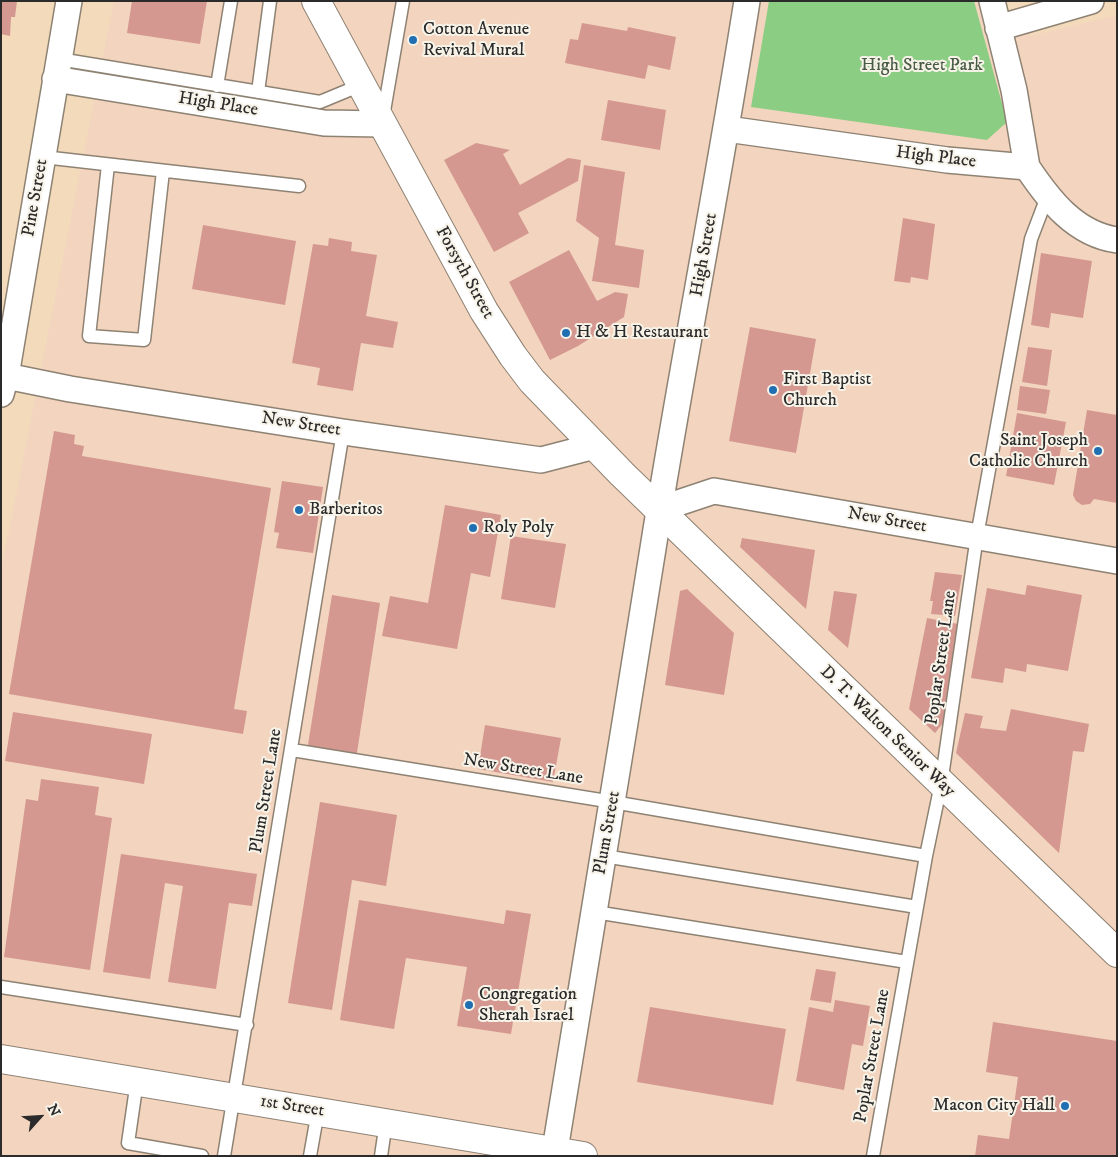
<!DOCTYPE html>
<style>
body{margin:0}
#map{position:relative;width:1118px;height:1157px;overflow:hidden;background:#f2dabb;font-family:"IM FELL DW Pica",serif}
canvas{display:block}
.frame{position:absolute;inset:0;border:2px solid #2b2b2b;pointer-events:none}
.north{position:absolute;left:15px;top:1092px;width:50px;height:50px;-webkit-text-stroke:4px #f7f3e8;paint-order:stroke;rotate:64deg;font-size:14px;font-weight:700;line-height:20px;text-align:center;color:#2b2b2b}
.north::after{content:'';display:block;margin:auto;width:18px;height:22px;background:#2b2b2b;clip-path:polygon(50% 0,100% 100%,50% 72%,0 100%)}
</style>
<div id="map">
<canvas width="1118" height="1157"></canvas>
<div class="frame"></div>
<div class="north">N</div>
</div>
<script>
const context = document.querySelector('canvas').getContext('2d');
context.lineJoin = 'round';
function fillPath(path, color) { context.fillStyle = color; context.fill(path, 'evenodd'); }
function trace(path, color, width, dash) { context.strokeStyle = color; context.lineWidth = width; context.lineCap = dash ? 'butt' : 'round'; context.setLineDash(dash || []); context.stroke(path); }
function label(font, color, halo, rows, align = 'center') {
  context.font = font + ' "IM FELL DW Pica",serif'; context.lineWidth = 4; context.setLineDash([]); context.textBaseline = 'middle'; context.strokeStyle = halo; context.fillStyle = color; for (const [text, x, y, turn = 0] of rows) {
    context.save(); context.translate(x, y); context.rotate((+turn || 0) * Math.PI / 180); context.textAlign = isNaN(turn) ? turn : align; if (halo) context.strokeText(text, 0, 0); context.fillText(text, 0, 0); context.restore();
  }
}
const built = new Path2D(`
 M 114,1 L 973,1 L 1031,36 L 1117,15 L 1117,1156 L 1,1156 L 1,571 Z`);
const green = new Path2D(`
 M 769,1 L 974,1 L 1007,122 L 987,140 L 751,107 Z`);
const building = new Path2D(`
 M 1,1 L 17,1 L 15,17 L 11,17 L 10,36 L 1,34 Z
 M 132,1 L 207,1 L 200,44 L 127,33 Z
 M 582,23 L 627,31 L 628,27 L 676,37 L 670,70 L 648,65 L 645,79 L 565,63 L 570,39 L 578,40 Z
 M 608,100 L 666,110 L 660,150 L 601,140 Z
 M 476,143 L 510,150 L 503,154 L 520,185 L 568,158 L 581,160 L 578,181 L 518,213 L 529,233 L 494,252 L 444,160 Z
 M 584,165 L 625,172 L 615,245 L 644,250 L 639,288 L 592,281 L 599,238 L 576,221 Z
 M 903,218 L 935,224 L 928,280 L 911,277 L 910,283 L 894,281 Z
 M 203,225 L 296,241 L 285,305 L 192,289 Z
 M 329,238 L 352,242 L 351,251 L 377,255 L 366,316 L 398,322 L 393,348 L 361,343 L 353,391 L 317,385 L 320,368 L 292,363 L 313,244 L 328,246 Z
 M 569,250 L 597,301 L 615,292 L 628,294 L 624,317 L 578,346 L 550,360 L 509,282 Z
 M 1041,253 L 1092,261 L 1083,318 L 1051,313 L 1049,328 L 1031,325 Z
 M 750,327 L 816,339 L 796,453 L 729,441 Z
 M 1028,347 L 1052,350 L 1047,386 L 1022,382 Z
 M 1020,386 L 1050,390 L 1046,414 L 1017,410 Z
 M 1087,410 L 1117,415 L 1117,503 L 1094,499 L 1090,504 L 1082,505 L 1076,501 L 1073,495 Z
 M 1017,413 L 1066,422 L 1054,485 L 1006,476 Z
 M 54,431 L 75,435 L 74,444 L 84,446 L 82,456 L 271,488 L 234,709 L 247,711 L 243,734 L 9,694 Z
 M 282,481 L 323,487 L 313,553 L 276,548 L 279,533 L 274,532 Z
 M 445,505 L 501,515 L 490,577 L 471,573 L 457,649 L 382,636 L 390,596 L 428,603 Z
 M 511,536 L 566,544 L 555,608 L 501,599 Z
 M 742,538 L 815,550 L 806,609 L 740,547 Z
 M 935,572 L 962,575 L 955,616 L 931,614 L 933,601 L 930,601 Z
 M 1027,585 L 1082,595 L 1068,671 L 1027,664 L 1026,672 L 1005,668 L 1003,683 L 971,678 L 987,588 L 1025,595 Z
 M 687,589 L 734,633 L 724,695 L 665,685 L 680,591 Z
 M 834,591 L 857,594 L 848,648 L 828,630 Z
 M 332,595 L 380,603 L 356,759 L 307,751 Z
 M 927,618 L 958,624 L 944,722 L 935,733 L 909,709 Z
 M 1011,709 L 1089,724 L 1084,752 L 1073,751 L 1059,853 L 956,753 L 965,713 L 983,716 L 980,728 L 1006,731 Z
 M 13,712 L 152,734 L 144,784 L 5,761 Z
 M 485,725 L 561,738 L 553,782 L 478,769 Z
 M 41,779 L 99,787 L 95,815 L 112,818 L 90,970 L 4,957 L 26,799 L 38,801 Z
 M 320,802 L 397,815 L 386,886 L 352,880 L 332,1010 L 288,1003 Z
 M 121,854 L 257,874 L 252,906 L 229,903 L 216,989 L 168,982 L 183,886 L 165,883 L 150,979 L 103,972 Z
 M 359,900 L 504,924 L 506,910 L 531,914 L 511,1034 L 457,1026 L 467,967 L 406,958 L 394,1029 L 340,1020 Z
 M 816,969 L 836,972 L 831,1003 L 810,1000 Z
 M 835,1000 L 870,1006 L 863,1046 L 852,1044 L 844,1090 L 796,1081 L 809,1007 L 833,1012 Z
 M 650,1007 L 786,1029 L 773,1105 L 637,1082 Z
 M 993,1022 L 1117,1041 L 1117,1156 L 975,1156 L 978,1135 L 1009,1139 L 1018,1077 L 986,1072 Z`);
const service = new Path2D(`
 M 59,59 L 320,102 L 361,85
 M 217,86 L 231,1
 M 258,92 L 270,1
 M 383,117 L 403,1
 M 43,157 L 299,186
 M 108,165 L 89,336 L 144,340 L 163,171
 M 292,750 L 613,802 L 926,856
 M 604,856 L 917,907
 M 595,912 L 907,962
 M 1,987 L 247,1025
 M 137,1081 L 128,1143 L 202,1156
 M 224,1156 L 343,432
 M 310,1156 L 318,1111
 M 381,1156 L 386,1122
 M 873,1156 L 926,856 L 941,784 L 977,536 L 1031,239 L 1047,197`);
const minor = new Path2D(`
 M 992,1 L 1014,90 L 1027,167
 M 998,28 L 1091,1
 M 55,79 L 324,123 L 382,124
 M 727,129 L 947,160 L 1027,167 C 1049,200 1075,234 1117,240
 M 6,376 L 70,389 L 343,432 L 541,460 L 595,446
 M 1,394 L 6,376 L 69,1
 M 660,509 L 714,491 L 1117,561
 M 554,1156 C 591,941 624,726 659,511 C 687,341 720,172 747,1`);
const tertiary = new Path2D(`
 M 316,1 L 484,311 L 513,356 L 532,381 L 622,474 L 1117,953
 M 1,1059 L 583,1156`);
const markers = [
 [413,40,5,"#1f6fb2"],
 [566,333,5,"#1f6fb2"],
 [773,390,5,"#1f6fb2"],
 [1098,451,5,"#1f6fb2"],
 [299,510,5,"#1f6fb2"],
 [473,528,5,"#1f6fb2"],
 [469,1005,5,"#1f6fb2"],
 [1065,1106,5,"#1f6fb2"]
];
const poiNames = [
 ["Cotton Avenue",423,30],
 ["Revival Mural",423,51],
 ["H & H Restaurant",576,333],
 ["First Baptist",783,380],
 ["Church",783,401],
 ["Saint Joseph",1088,441,"right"],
 ["Catholic Church",1088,462,"right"],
 ["Barberitos",309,510],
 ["Roly Poly",483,528],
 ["Congregation",479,995],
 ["Sherah Israel",479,1016],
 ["Macon City Hall",1055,1106,"right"]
];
const parkNames = [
 ["High Street Park",922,66]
];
const streetNames = [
 ["High Place",218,105,9],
 ["High Place",936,158,7],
 ["Pine Street",36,198,-80],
 ["High Street",705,255,-80],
 ["Forsyth Street",464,273,61],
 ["New Street",301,425,9],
 ["New Street",887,521,10],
 ["Poplar Street Lane",942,658,-82],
 ["D. T. Walton Senior Way",887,732,44],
 ["New Street Lane",523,770,9],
 ["Plum Street Lane",267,791,-81],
 ["Plum Street",608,833,-80],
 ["Poplar Street Lane",873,1056,-80],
 ["1st Street",292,1107,9]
];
fillPath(built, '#f3d4be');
fillPath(green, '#8ccd84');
fillPath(building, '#d49891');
trace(service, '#8e8273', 15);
trace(minor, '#8e8273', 28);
trace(tertiary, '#8e8273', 30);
trace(service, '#fff', 12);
trace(minor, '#fff', 25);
trace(tertiary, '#fff', 28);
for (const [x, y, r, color] of markers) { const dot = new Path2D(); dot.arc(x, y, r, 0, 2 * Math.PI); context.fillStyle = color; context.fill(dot); trace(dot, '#f7f3e8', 2); }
label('18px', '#2b2b2b', '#f7f3e8', poiNames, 'left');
label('18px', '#485c46', '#f7f3e8', parkNames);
label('18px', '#2b2b2b', '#f7f3e8', streetNames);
</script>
